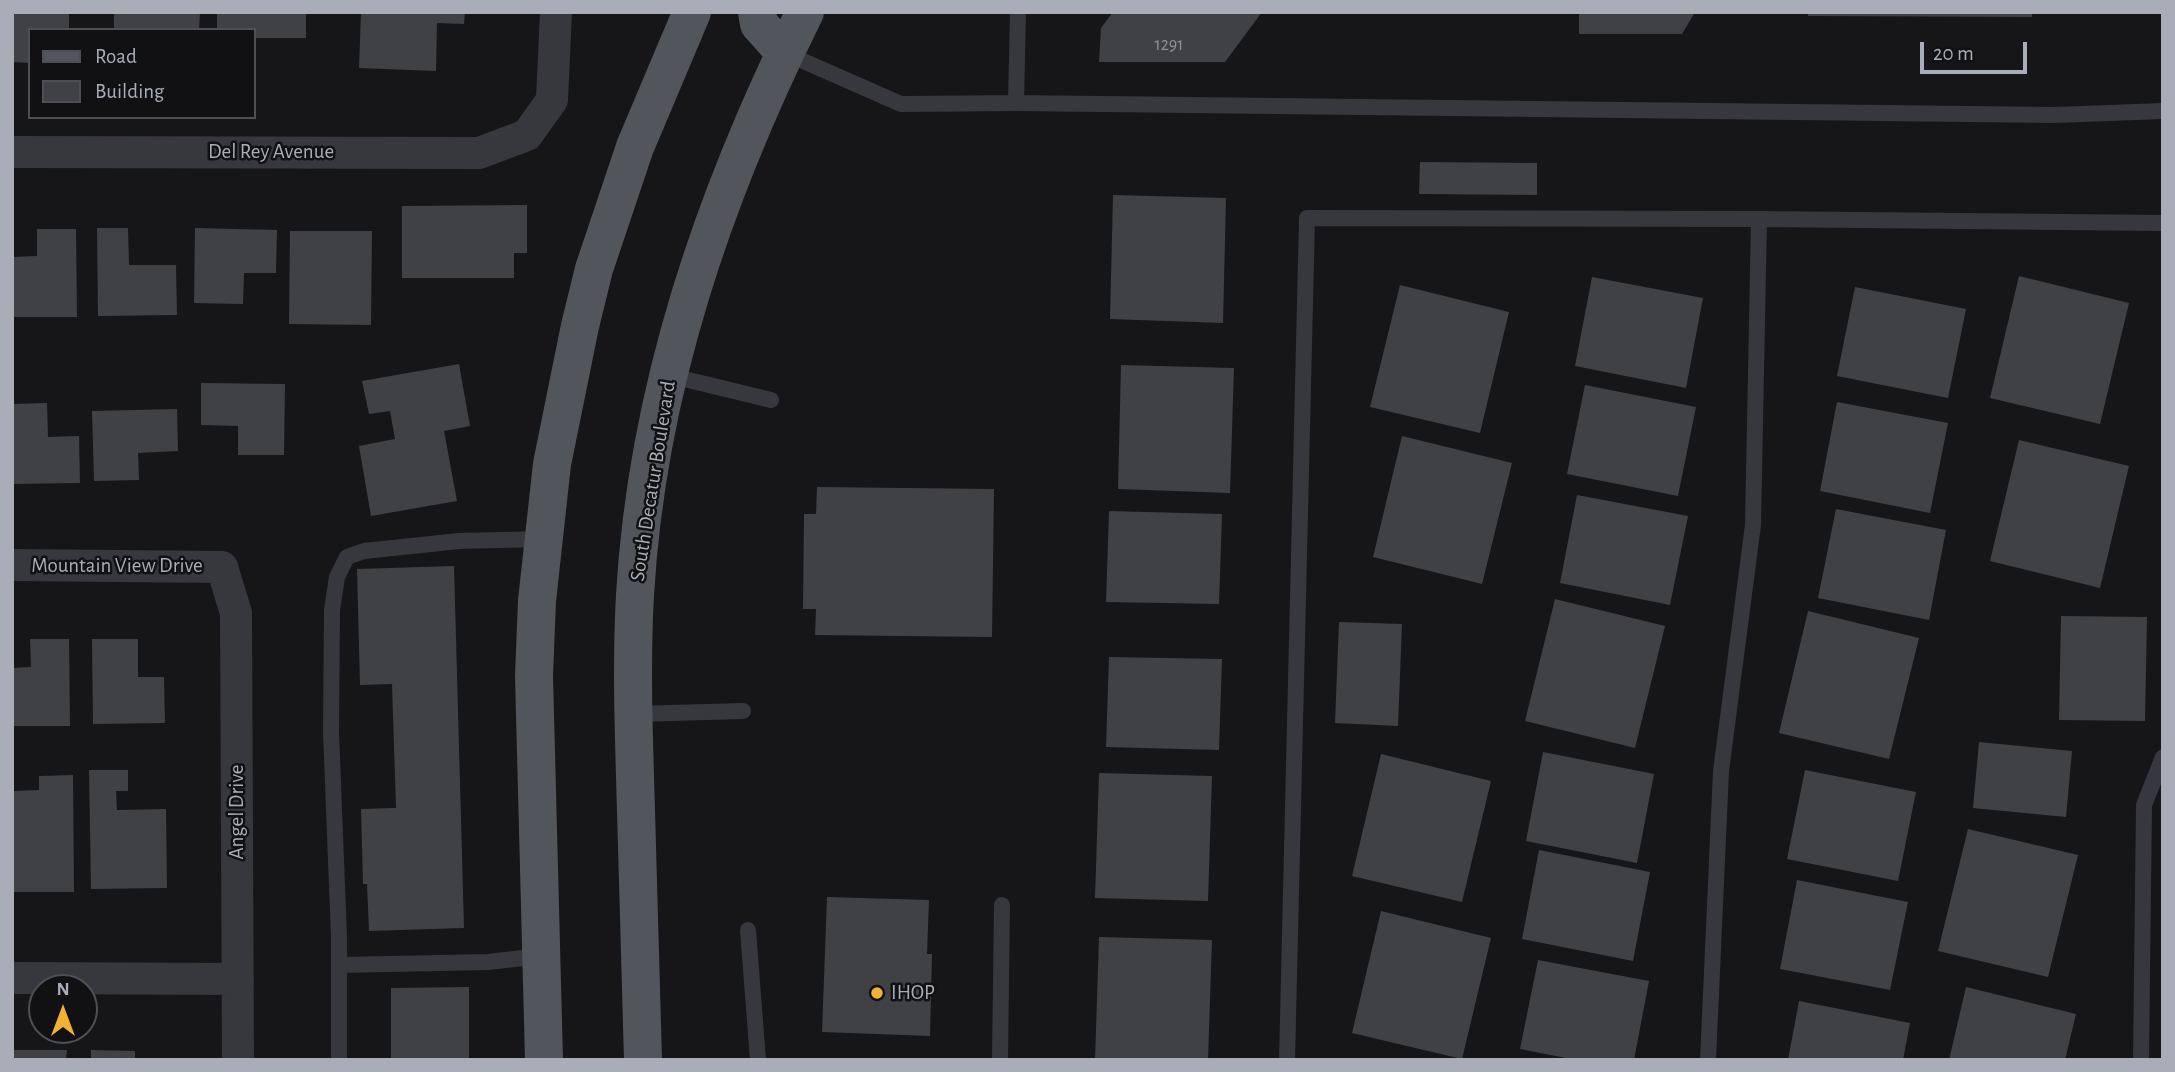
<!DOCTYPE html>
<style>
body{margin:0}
#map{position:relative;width:2175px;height:1072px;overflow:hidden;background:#161618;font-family:"Alegreya Sans",sans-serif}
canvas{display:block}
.frame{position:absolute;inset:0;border:14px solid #a8adb8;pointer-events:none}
.legend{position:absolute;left:28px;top:28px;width:228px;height:91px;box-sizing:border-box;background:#111113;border:2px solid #4d4f55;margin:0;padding:9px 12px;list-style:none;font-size:21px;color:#a8adb8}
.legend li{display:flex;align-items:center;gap:14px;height:35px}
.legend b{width:35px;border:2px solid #4d4f55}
.north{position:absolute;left:28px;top:974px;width:70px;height:70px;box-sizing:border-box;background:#111113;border:2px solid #4d4f55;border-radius:50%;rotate:0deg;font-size:19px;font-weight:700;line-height:28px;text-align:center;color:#a8adb8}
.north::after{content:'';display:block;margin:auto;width:24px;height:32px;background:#f2b134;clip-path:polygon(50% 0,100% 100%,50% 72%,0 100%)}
.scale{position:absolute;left:1920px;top:42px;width:107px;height:32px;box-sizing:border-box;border:4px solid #a8adb8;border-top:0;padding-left:9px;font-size:21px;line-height:24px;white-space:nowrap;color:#a8adb8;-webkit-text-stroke:5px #111113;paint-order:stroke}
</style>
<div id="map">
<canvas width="2175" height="1072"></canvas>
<div class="frame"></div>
<ul class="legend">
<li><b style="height:9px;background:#53555c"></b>Road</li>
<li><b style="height:19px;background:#404145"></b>Building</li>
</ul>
<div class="north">N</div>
<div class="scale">20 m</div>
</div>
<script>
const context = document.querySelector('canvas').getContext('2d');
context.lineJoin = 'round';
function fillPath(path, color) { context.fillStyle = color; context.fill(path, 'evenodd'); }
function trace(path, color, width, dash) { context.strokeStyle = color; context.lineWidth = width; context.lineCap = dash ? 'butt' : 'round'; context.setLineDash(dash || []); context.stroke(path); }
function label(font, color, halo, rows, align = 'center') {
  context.font = font + ' "Alegreya Sans",sans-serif'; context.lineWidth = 5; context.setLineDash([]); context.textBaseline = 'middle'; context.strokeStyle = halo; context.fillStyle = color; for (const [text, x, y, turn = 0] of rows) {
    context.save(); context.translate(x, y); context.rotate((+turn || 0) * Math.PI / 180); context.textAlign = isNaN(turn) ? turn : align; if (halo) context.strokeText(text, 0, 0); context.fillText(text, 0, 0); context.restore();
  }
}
const building = new Path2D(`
 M 12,12 L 69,12 L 69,30 L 30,30 L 30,63 L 12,62 Z
 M 114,12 L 200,12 L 199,30 L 114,30 Z
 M 217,12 L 306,12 L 306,38 L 254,38 L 254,30 L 217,30 Z
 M 361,12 L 465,12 L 464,24 L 437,23 L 436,71 L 359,68 Z
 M 1113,12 L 1262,12 L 1225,62 L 1099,62 L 1101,28 Z
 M 1579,12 L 1695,12 L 1682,34 L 1579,34 Z
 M 1808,12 L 2032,12 L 2032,17 L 1808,16 Z
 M 1420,162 L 1537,163 L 1537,195 L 1419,194 Z
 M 1113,195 L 1226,198 L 1223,323 L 1110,319 Z
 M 527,205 L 527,253 L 514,253 L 514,278 L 402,278 L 402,206 Z
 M 97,228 L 128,228 L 129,265 L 176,265 L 177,315 L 98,316 Z
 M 195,228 L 277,230 L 276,273 L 244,273 L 243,304 L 194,303 Z
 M 37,229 L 76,229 L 77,317 L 12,317 L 12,257 L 37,256 Z
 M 290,231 L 372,231 L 371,325 L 289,324 Z
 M 2019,276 L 2129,303 L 2100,424 L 1990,398 Z
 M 1592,277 L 1703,298 L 1686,388 L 1575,366 Z
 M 1400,285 L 1509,312 L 1480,433 L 1370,407 Z
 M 1855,287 L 1966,309 L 1948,398 L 1837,376 Z
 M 459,364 L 470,426 L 444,431 L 457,501 L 371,516 L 359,446 L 395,439 L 390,411 L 369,414 L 362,381 Z
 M 1121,365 L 1234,368 L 1230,493 L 1118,489 Z
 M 201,383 L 285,384 L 284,455 L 238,455 L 238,426 L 201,425 Z
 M 1585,385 L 1696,407 L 1678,496 L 1567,474 Z
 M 1837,402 L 1948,423 L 1930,513 L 1820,491 Z
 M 47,403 L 48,437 L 79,436 L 80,483 L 12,484 L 12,404 Z
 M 177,409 L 178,451 L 138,453 L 139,480 L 94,481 L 92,411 Z
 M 1402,436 L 1512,463 L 1482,584 L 1373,557 Z
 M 2019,440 L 2129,466 L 2100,588 L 1990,561 Z
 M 817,487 L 994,489 L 992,637 L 815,635 L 816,609 L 803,609 L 804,514 L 816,514 Z
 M 1577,495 L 1688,516 L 1670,605 L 1560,583 Z
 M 1836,509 L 1946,530 L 1929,620 L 1818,598 Z
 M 1109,511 L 1222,514 L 1219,604 L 1106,602 Z
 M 454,566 L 464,928 L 369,931 L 367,884 L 363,884 L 361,809 L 396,808 L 392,684 L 360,685 L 357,569 Z
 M 1555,599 L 1665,626 L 1635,748 L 1525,721 Z
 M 1808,611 L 1919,638 L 1889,759 L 1779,733 Z
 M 2061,616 L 2147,617 L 2145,721 L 2059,720 Z
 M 1339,622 L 1402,624 L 1398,726 L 1335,723 Z
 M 30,639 L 69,639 L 70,726 L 12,726 L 12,668 L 31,667 Z
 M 92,639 L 138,639 L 138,677 L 164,677 L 165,723 L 93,724 Z
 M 1109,657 L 1222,659 L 1219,750 L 1106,747 Z
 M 1979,742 L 2072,751 L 2066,817 L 1973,808 Z
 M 1543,752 L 1654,774 L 1637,863 L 1526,841 Z
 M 1381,754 L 1491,781 L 1462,902 L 1352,876 Z
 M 89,770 L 128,770 L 128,791 L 116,791 L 117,810 L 166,809 L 167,888 L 91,889 Z
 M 1805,770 L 1916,792 L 1898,881 L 1787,859 Z
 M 1099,773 L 1212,776 L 1208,901 L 1095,898 Z
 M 73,775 L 74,892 L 12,892 L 12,791 L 39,790 L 39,776 Z
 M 1968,829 L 2078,855 L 2048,977 L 1938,951 Z
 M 1539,850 L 1650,872 L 1633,961 L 1522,939 Z
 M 1797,880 L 1908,902 L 1890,990 L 1780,969 Z
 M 827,897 L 929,900 L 927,954 L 932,954 L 930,1036 L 822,1032 Z
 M 1381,911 L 1491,938 L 1462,1059 L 1352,1033 Z
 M 1099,937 L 1212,940 L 1208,1060 L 1095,1060 Z
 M 1538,960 L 1649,981 L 1634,1060 L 1576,1060 L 1520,1049 Z
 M 469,987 L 469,1060 L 391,1060 L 391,988 Z
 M 1966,987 L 2076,1014 L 2065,1060 L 1949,1060 Z
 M 1799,1001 L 1910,1023 L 1903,1060 L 1788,1060 Z
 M 12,1050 L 67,1050 L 66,1060 L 12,1060 Z
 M 91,1050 L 135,1051 L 135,1060 L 91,1060 Z`);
const lane = new Path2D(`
 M 785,53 L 901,104 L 1016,103 L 2055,115 L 2163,111
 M 1016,103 L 1018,12
 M 668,375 L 771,400
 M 634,714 L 743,711
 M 748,930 L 758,1060
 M 339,965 L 488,962 L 541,956
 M 339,1060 L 339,937 L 331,732 L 332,610 L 337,577 L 347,557 L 364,551 L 459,541 L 543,539
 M 1000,1060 L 1002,905
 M 1287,1060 L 1307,218 L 1759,219
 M 1708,1060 L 1721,771 L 1753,525 L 1759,219 L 2163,223
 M 2141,1060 L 2144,805 L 2163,757`);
const street = new Path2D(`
 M 12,152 L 479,153 L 527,135 L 552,100 L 556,12
 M 12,565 L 222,567 L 236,613 L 238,1060
 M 12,978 L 238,979`);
const primary = new Path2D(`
 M 757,12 L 759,24 L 785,53
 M 544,1060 L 534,676 L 537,601 L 552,464 L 580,326 L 594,269 L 635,147 L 692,12
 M 643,1060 C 641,977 638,894 636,811 C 634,739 631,667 635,595 C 647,389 714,195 805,12`);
const markers = [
 [877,993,7,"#f2b134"]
];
const numberNames = [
 ["1291",1169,45]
];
const streetNames = [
 ["Del Rey Avenue",271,152],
 ["South Decatur Boulevard",653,481,-81],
 ["Mountain View Drive",117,566],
 ["Angel Drive",237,812,-90]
];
const poiNames = [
 ["IHOP",891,993]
];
fillPath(building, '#404145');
trace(lane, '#37383d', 16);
trace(street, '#37383d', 32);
trace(primary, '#53555c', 38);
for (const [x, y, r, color] of markers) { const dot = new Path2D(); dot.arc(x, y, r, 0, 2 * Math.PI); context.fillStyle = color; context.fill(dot); trace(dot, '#111113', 2.5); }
label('18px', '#8e929b', null, numberNames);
label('21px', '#a8adb8', '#111113', streetNames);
label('21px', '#a8adb8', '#111113', poiNames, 'left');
</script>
